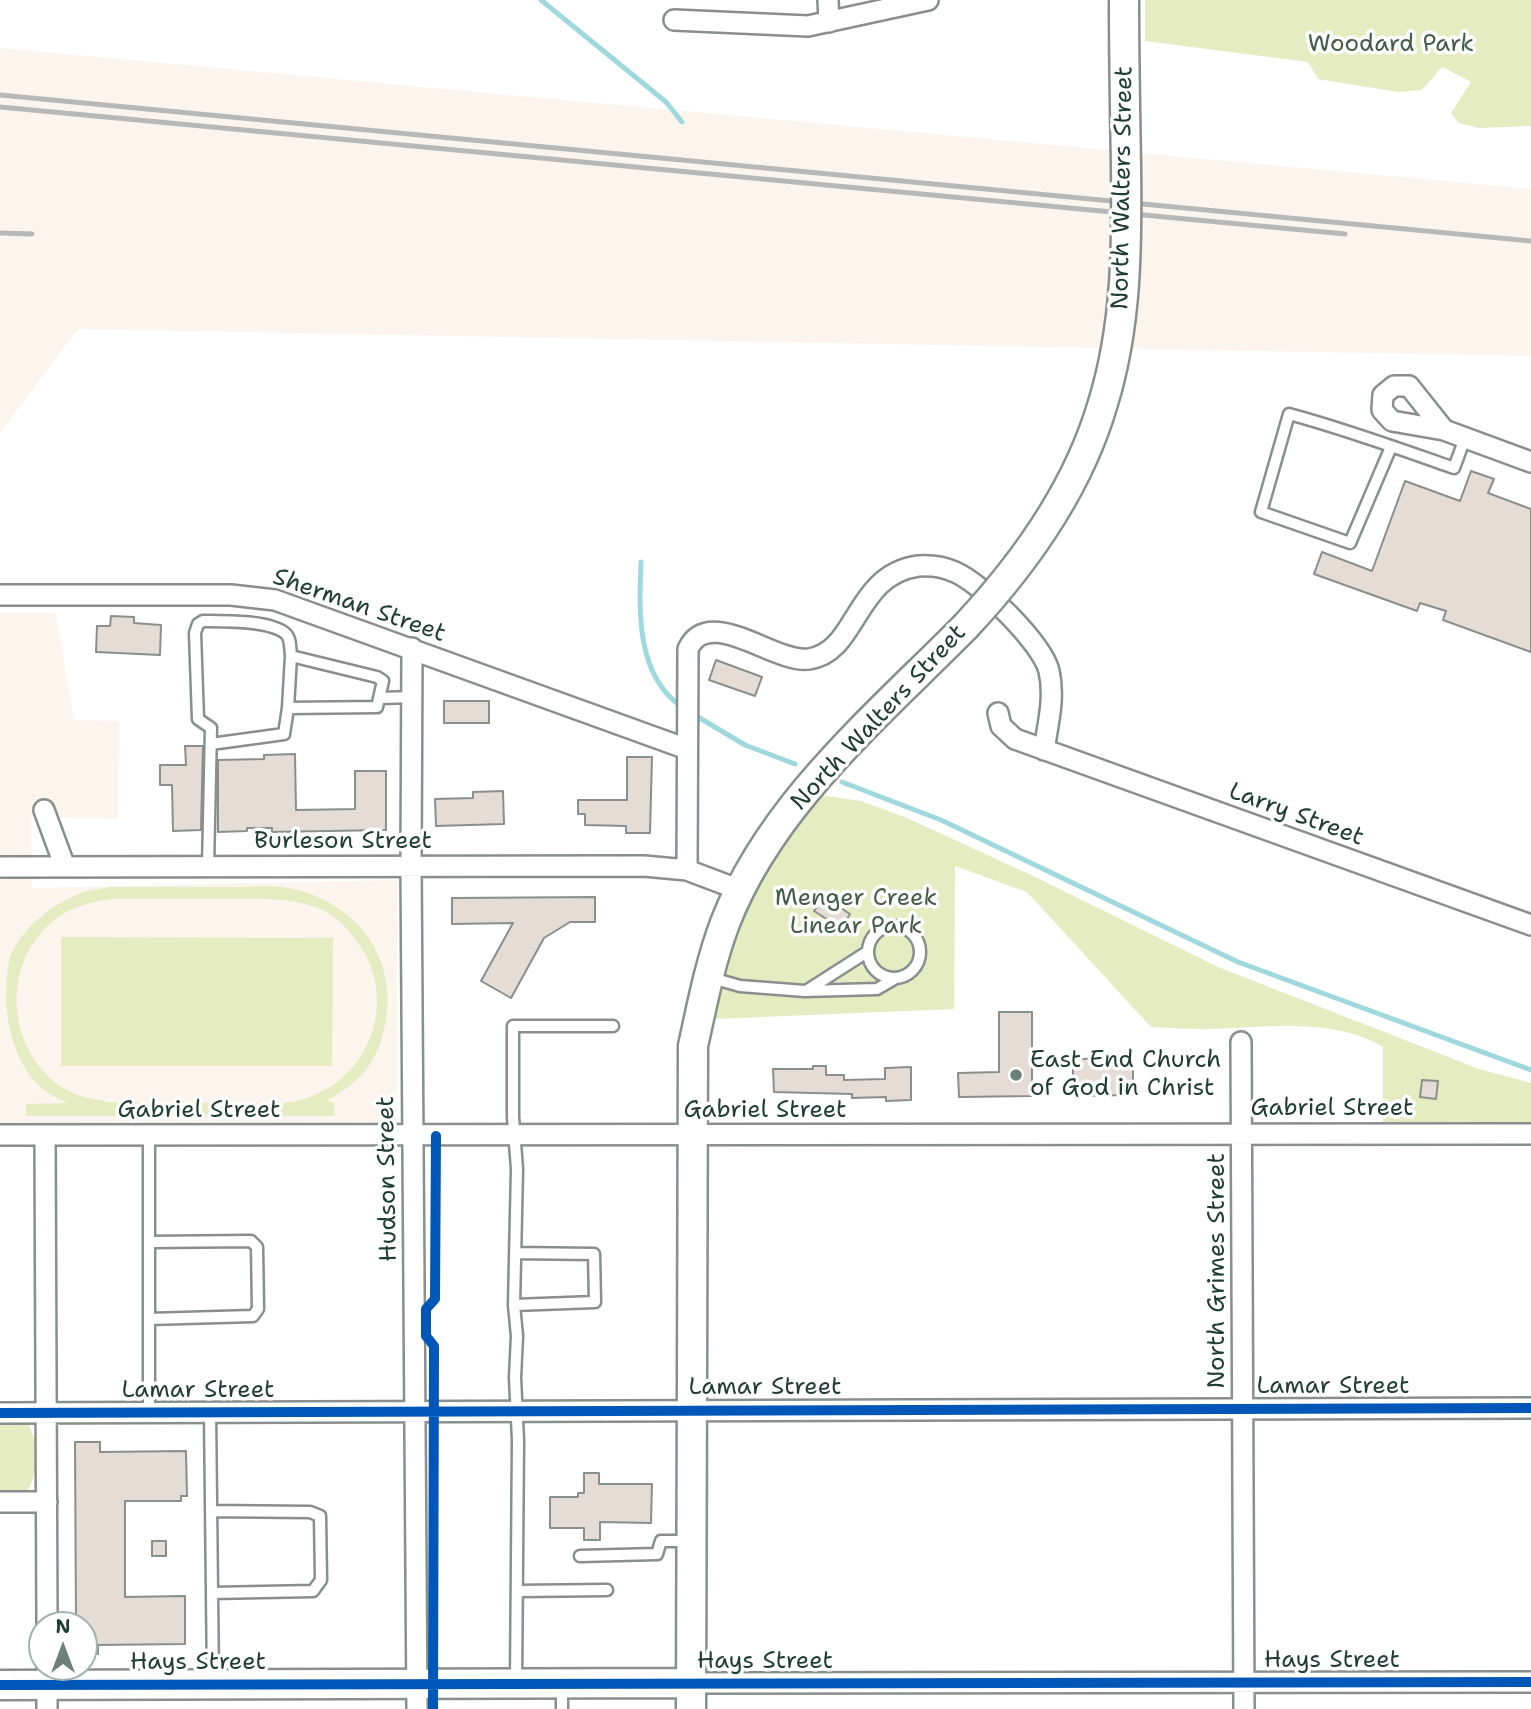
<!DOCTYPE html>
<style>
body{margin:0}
#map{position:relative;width:1531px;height:1709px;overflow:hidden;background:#fff;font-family:"Shantell Sans",sans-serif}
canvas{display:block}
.north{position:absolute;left:28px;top:1611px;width:70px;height:70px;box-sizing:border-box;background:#fff;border:2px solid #a5b1ae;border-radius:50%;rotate:0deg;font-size:19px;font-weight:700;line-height:28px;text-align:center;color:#1f3d34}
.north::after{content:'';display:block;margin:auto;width:24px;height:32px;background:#6d817b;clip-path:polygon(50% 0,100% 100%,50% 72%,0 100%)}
</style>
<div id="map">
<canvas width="1531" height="1709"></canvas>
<div class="north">N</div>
</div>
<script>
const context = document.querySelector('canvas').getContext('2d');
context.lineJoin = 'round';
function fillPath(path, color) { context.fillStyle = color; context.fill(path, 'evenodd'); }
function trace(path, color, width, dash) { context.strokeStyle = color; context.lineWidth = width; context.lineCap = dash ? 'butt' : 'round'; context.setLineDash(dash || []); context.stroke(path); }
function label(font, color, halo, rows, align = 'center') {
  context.font = font + ' "Shantell Sans",sans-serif'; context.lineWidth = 7; context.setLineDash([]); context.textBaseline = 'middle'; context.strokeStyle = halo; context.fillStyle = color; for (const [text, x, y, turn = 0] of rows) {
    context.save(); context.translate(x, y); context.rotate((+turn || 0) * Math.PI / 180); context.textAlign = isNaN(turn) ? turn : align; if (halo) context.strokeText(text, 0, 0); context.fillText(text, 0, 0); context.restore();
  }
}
const built = new Path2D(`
 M 0,48 L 1531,189 L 1531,356 L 78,329 L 0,433 Z
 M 0,613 L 56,613 L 74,720 L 119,721 L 118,819 L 31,817 L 32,888 L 397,880 L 397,1124 L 0,1123 Z`);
const green = new Path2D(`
 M 1145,0 L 1531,0 L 1531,126 L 1479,128 L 1459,123 L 1451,113 L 1471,82 L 1442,67 L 1422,90 L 1398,92 L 1318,79 L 1308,62 L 1145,41 Z
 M 820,795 L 861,801 L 907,818 L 1031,875 L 1218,967 L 1479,1069 L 1531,1083 L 1531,1122 L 1383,1122 L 1383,1047 C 1333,1016 1262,1028 1206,1029 C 1188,1029 1169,1028 1151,1027 L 1027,892 L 955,866 L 954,1009 L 713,1019 C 728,940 763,854 820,795 Z
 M 110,887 C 151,887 193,887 234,887 C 254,887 278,884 298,890 C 345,902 384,940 387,991 C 389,1023 380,1062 353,1083 C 345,1090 335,1095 327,1101 L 334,1103 L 335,1116 L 26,1116 L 26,1104 L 67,1103 C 61,1099 53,1097 48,1093 C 8,1064 0,1002 10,957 C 21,929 51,905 79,894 C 89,890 100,889 110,887 ZM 111,899 C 148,899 186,899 223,899 C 256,899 292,896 323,910 C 338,918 348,929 358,943 C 404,1007 362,1094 285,1103 L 108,1102 C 93,1099 76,1096 63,1088 C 0,1046 0,947 70,910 C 83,904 97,901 111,899 Z
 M 61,937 L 333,938 L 332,1066 L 61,1066 Z
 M 0,1421 L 27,1423 C 39,1437 39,1481 25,1493 L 0,1495 Z`);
const stream = new Path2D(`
 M 541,0 L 666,102 L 682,122
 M 641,562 C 639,611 636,676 682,707
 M 693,714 L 745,745 L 795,764
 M 842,782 L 941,820 L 1238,962 L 1531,1070`);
const building = new Path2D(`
 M 1471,471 L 1494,479 L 1488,493 L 1531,509 L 1531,652 L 1443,620 L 1446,611 L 1420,603 L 1417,611 L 1314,574 L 1322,552 L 1372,571 L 1405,481 L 1460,501 Z
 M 111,616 L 134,617 L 134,623 L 161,625 L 160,655 L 96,652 L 97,626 L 110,626 Z
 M 716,660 L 762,677 L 755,696 L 709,680 Z
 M 444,701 L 489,701 L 489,723 L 444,723 Z
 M 185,746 L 203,746 L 201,830 L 173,831 L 172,785 L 160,785 L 160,765 L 186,765 Z
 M 295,754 L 296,810 L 355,809 L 355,771 L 386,771 L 386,830 L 272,832 L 272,828 L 247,828 L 247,831 L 218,832 L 218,760 L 264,759 L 264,755 Z
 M 627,757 L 652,757 L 650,833 L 626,833 L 626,826 L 585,825 L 585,814 L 578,814 L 578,800 L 627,800 Z
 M 503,791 L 504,824 L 436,826 L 435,799 L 473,798 L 473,792 Z
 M 595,897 L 595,922 L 570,922 L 544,938 L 511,998 L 481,981 L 513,923 L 452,924 L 452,898 Z
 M 824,897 L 850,914 L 841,928 L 814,911 Z
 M 999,1012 L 1032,1012 L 1032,1096 L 959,1097 L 958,1073 L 999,1072 Z
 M 1133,1058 L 1133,1095 L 1073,1096 L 1073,1059 Z
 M 813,1066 L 826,1066 L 826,1075 L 844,1075 L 844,1080 L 885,1079 L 885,1068 L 911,1067 L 911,1100 L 886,1101 L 886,1097 L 852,1098 L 852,1094 L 774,1092 L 773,1069 L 813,1069 Z
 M 1422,1080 L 1438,1081 L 1436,1099 L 1420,1097 Z
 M 75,1442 L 100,1442 L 100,1452 L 186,1451 L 187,1496 L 181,1496 L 181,1501 L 125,1501 L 125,1597 L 185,1596 L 185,1644 L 98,1645 L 98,1654 L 84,1654 L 84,1625 L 76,1625 Z
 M 584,1473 L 599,1473 L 599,1484 L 652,1484 L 651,1523 L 600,1522 L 600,1540 L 584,1540 L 584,1528 L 550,1528 L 550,1497 L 578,1497 L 578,1493 L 584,1493 Z
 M 152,1541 L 166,1541 L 166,1556 L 152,1556 Z`);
const lane = new Path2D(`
 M 1391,447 L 1350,543 L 1261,512 L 1289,414 C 1345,429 1400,449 1454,468 L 1465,438
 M 381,698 L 412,697
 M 288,708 L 291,656
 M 208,867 L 211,728 L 198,719 L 195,633 L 198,624 L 203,621 C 223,621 271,620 286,634 C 291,639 290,649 291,656 L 377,677 L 383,681 L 377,707 L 288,708 L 284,734 L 211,744
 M868 952a26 26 0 1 1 52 0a26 26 0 1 1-52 0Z
 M 712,978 L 740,986 L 805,991 L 877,989 L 896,978
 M 806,991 L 867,952
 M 149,1135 L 149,1412
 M 149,1242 L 251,1241 L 257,1247 L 258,1309 L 253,1316 L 149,1319
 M 514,1305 L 595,1302 L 594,1254 L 515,1253
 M 210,1412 L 213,1683
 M 211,1511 L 310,1512 L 320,1516 L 321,1580 L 313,1591 L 212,1593
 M 580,1556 L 657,1554 L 661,1541 L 690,1541
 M 517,1591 L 607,1590
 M 516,1682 L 518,1440 L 515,1378 L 517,1336 L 514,1305 L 517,1169 L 513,1117 L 513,1026 L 613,1026
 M 562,1687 L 562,1709`);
const street = new Path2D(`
 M 828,0 L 829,22
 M 674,20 L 808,26 L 928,0
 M 1444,430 L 1409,386 L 1394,386 L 1383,395 L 1382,410 L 1392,421 L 1444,430 L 1531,462
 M 0,595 L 231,595 L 275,600 L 687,749
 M 412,648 L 411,865 L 417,1709
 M 998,713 L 1001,726 L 1015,739 L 1531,925
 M 44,810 L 65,867
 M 0,867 L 644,866 L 687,870 L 740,890
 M 687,870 L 688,649 C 709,604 775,664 809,659 C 858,652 854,575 918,566 C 930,565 944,567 955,572 C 981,583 1042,643 1049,671 C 1055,697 1048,724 1044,750
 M 1241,1042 L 1244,1709
 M 0,1135 L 1531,1134
 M 45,1135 L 47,1625
 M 0,1413 L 1531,1408
 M 0,1502 L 47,1502
 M 47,1667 L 47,1709
 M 691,1683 L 1531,1682`);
const secondary = new Path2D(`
 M 0,1685 L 691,1683
 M 691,1709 L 693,1046 C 702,1005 710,963 725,923 C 771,804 877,716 965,627`);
const rail = new Path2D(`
 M 0,95 L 1531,241
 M 0,107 L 1345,234
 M 0,233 L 32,234`);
const secondaryBridge = new Path2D(`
 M 965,627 C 1025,563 1078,489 1103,403 C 1127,325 1127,246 1126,165 C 1125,110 1124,55 1124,0`);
const cycleway = new Path2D(`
 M 0,1413 L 1531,1408
 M 0,1685 L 1531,1682
 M 433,1709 L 434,1346 L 426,1336 L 426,1309 L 435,1299 L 436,1136`);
const markers = [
 [1016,1075,7,"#6d817b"]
];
const parkNames = [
 ["Woodard Park",1391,45],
 ["Menger Creek",856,899],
 ["Linear Park",856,927]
];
const streetNames = [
 ["North Walters Street",1123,188,-89],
 ["Sherman Street",359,606,19],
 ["North Walters Street",879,718,-47],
 ["Larry Street",1296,815,20],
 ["Burleson Street",343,842],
 ["Gabriel Street",1332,1109],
 ["Gabriel Street",199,1111],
 ["Gabriel Street",765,1111],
 ["Hudson Street",388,1179,-91],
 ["North Grimes Street",1218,1271,-90],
 ["Lamar Street",1333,1387],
 ["Lamar Street",765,1388],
 ["Lamar Street",198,1391],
 ["Hays Street",1332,1661],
 ["Hays Street",765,1662],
 ["Hays Street",198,1663]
];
const poiNames = [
 ["East End Church",1030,1061],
 ["of God in Christ",1030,1089]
];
fillPath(built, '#fbf5ee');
fillPath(green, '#e6ecc1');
trace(stream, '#a0d9dd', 5);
fillPath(building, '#e4dcd5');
trace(building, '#898f8d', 2);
trace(lane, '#898f8d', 15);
trace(street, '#898f8d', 24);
trace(secondary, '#898f8d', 33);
trace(lane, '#fff', 10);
trace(street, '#fff', 19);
trace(secondary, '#fff', 28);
trace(rail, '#b6b9b8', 5);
trace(secondaryBridge, '#898f8d', 33, []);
trace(secondaryBridge, '#fff', 28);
trace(cycleway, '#0057b8', 10);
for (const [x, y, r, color] of markers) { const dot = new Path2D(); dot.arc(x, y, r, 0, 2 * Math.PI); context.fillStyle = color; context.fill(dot); trace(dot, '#fff', 2.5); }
label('24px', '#435d46', '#fff', parkNames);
label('24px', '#1f3d34', '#fff', streetNames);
label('24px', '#1f3d34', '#fff', poiNames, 'left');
</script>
